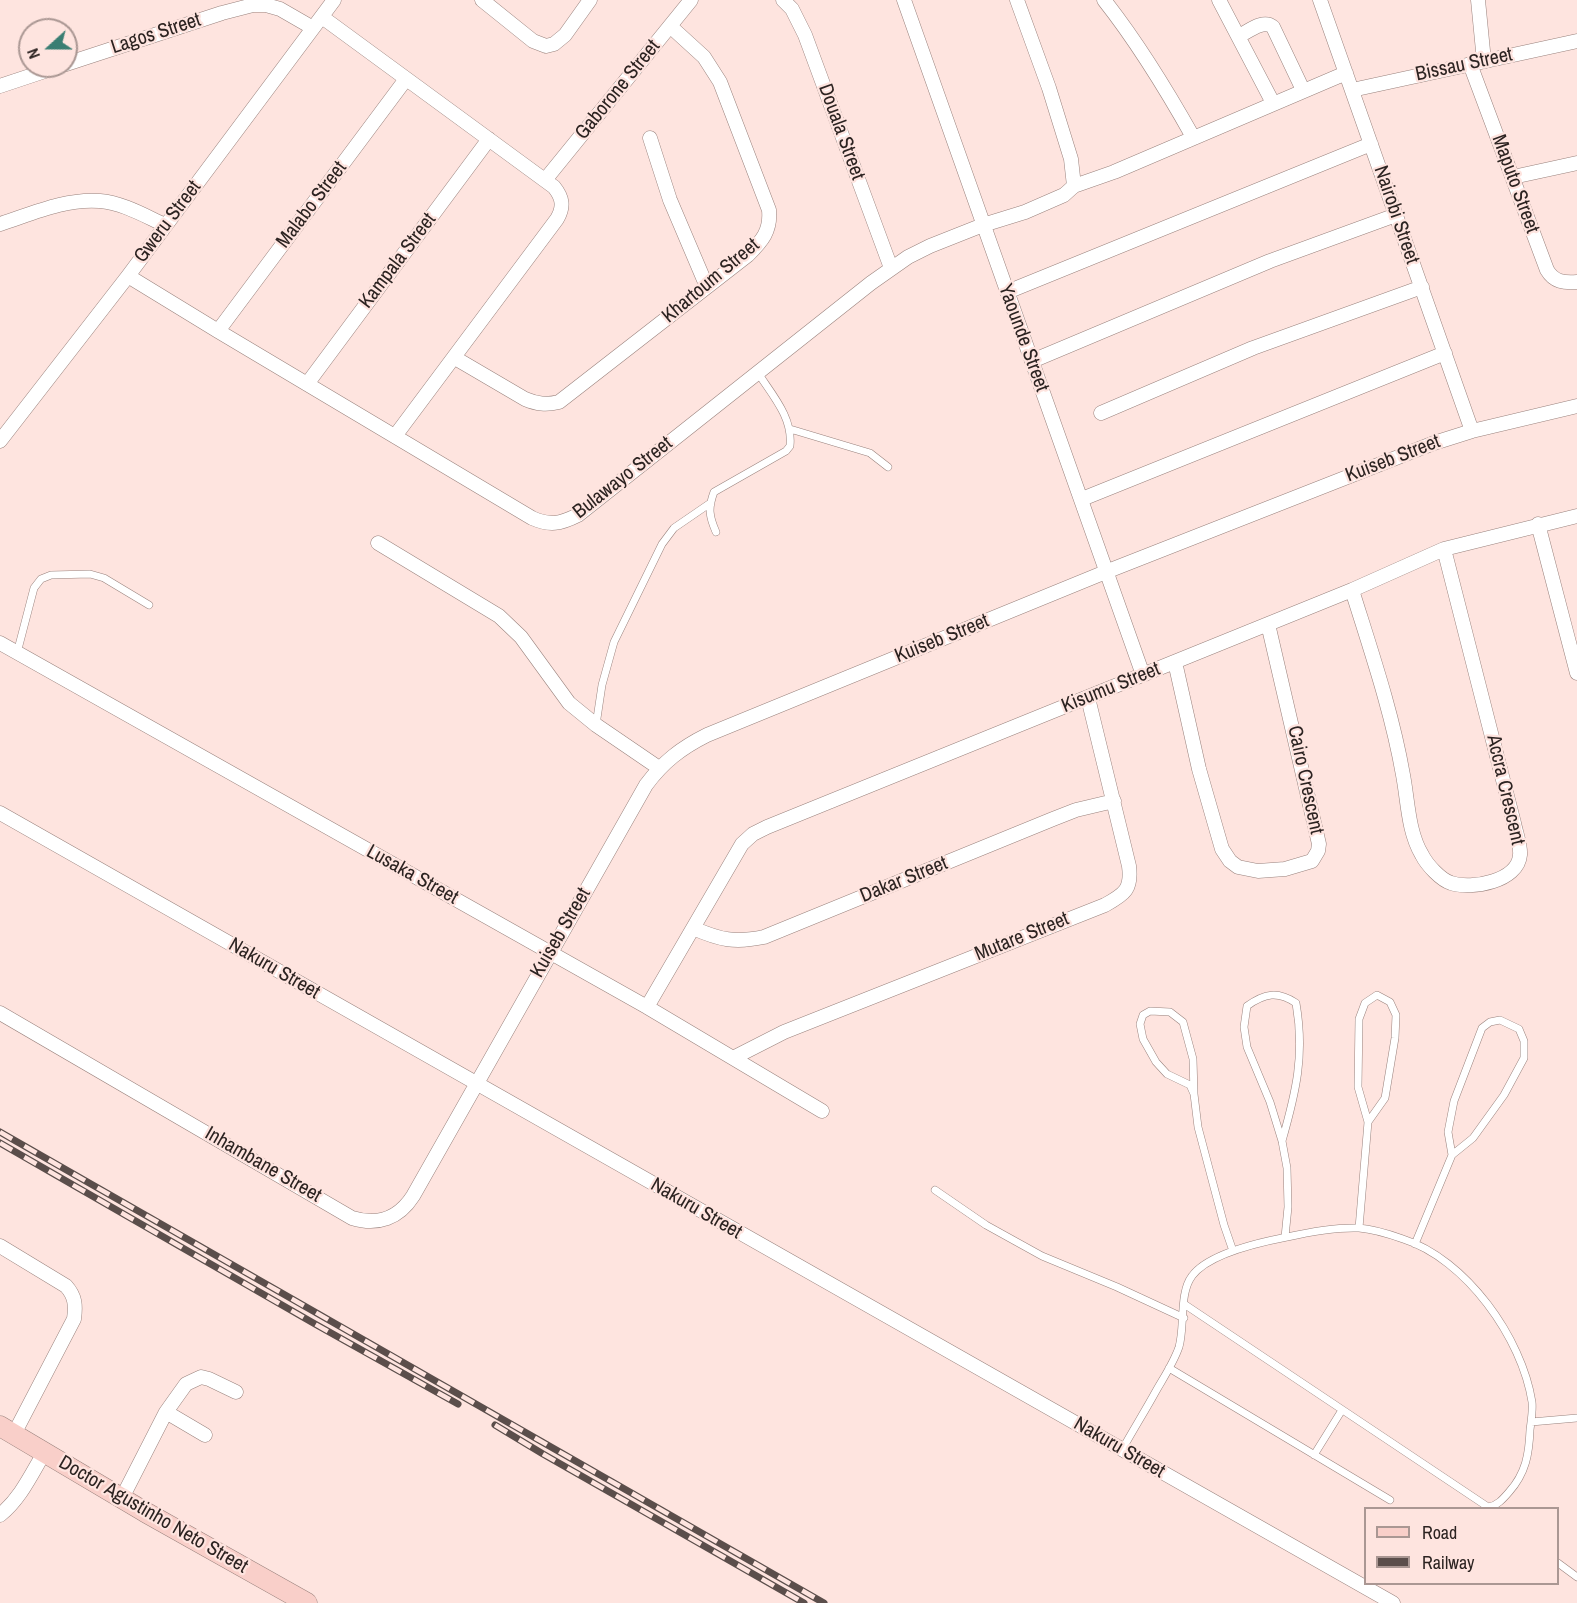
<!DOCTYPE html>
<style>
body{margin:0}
#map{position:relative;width:1577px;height:1603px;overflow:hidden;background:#fee4df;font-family:"Archivo Narrow",sans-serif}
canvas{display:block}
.legend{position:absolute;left:1364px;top:1507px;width:195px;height:78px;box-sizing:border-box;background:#fee4df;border:2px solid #aa9793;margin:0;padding:8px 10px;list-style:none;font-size:18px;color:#2c2321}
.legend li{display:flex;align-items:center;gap:12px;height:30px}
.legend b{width:30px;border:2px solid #aa9793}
.north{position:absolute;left:18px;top:18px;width:60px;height:60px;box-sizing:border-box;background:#fee4df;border:2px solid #aa9793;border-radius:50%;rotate:249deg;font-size:16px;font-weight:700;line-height:24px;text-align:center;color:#2c2321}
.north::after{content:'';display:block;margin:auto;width:21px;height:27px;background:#3a7e73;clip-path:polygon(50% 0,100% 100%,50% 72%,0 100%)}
</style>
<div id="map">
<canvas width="1577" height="1603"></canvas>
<ul class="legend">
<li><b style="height:8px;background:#f9cfc9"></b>Road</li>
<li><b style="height:8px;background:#5b4e4b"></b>Railway</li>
</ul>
<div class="north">N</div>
</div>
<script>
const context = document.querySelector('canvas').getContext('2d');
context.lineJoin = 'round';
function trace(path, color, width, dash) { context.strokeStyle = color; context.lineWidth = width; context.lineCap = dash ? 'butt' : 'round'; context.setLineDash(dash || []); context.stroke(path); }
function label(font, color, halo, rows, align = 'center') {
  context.font = font + ' "Archivo Narrow",sans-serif'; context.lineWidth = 4.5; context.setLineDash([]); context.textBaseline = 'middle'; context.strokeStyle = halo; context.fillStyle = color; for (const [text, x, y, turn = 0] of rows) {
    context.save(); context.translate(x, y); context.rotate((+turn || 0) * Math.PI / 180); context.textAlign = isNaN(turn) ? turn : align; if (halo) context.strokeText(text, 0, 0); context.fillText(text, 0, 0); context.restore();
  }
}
const lane = new Path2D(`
 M 790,429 L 870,453 L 888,467
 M 716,532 C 709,516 708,508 714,492 L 786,451 L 790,446 C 793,418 773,396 758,373
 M 17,653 L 34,588 L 41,579 L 51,575 L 90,574 L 104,578 L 149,605
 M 596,725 L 602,685 L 614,642 L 662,544 L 674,528 L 709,504
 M 1194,1094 L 1190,1085 L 1167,1074 L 1156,1062 L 1143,1039 L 1140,1024 L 1143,1015 L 1150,1011 L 1170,1012 L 1183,1022 L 1193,1059 L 1194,1094 L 1198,1127 L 1224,1225 L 1233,1251
 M 1282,1141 C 1296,1092 1305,1055 1296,1003 C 1278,991 1265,993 1247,1006 L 1244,1027 L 1247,1047 L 1270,1102 L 1282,1141 L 1287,1168 L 1288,1207 L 1285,1237
 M 935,1190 L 986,1225 L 1042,1256 L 1117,1287 L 1184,1318
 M 1359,1228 L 1368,1122 L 1358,1087 L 1359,1019 L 1365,1003 L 1377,995 L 1390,1002 L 1396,1015 L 1395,1038 L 1385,1098 L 1368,1122
 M 1415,1244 L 1452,1155 L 1448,1132 L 1454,1101 L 1482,1028 L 1490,1022 L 1500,1020 L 1519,1029 L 1524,1041 L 1524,1058 L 1504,1095 L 1473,1138 L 1452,1155
 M 1169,1368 L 1390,1500
 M 1531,1422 L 1577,1418
 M 1122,1450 C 1133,1430 1145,1411 1156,1391 C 1164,1377 1174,1362 1179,1347 C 1185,1326 1179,1293 1192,1276 C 1208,1254 1261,1242 1287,1237 C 1309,1232 1335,1227 1359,1228 C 1372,1229 1389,1234 1403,1239 C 1466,1259 1522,1338 1532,1402 C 1533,1411 1531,1421 1530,1430 C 1529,1454 1526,1473 1509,1492 C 1503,1499 1497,1506 1488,1507 L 1184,1304
 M 1314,1455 L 1342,1410
 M 1558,1563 L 1577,1577`);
const street = new Path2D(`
 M 482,0 L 533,41 L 546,46 L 554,44 L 565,35 L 590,0
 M 783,0 L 792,9 L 805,35 L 891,268
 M 904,0 L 1143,675
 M 1017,0 L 1049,88 L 1071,159 L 1074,186
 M 1104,0 C 1138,43 1166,89 1193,137
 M 1219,0 L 1273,103
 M 1320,0 L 1472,431
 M 1478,0 L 1484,61
 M 322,17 L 554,187 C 563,198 564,207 557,219 L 395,436
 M 1239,36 C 1249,31 1263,19 1273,27 L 1303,90
 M 66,64 L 222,13 L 253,5 L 266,5 L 280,9 L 313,28
 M 1470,64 L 1547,270 C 1554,282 1564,283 1577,282
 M 0,86 L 60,66
 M 1352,90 L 1577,41
 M 650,138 L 670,200 L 707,287
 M 1513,177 L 1577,163
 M 545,180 L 691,0
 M 0,224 C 31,214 66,198 100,201 C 123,203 145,216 165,225
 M 128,276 L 218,331 L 532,518 C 550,526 560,524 578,515 L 871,283 L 908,257 L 930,246 L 983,225 L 1025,212 L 1064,195 L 1074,186 L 1114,172 L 1346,73
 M 1007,292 L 1371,144
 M 218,331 L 406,79
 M 455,358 L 525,399 C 537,404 546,405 559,402 L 748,255 C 762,241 771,231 769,210 L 720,82 L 704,57 L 670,26
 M 1032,361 L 1270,261 L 1396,215
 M 307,384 L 489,139
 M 1101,413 L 1253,348 L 1422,287
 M 0,441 L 128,276 L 334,0
 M 1082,499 L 1445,353
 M 1538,524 L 1577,673
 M 378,543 L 499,616 L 521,637 L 569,703 L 596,725 L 659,768
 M 1352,590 C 1371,651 1392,712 1403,775 C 1408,801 1408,832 1422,855 C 1427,865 1441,880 1451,883 C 1472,890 1518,881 1520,855 C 1521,846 1516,833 1514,823 L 1444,549
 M 0,643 L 647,1007 L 822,1111
 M 1175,662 L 1199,769 L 1222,849 L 1230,861 L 1238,867 L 1258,871 L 1285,869 L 1312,861 L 1318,851 L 1319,844 L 1268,624
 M 0,813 L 1393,1603
 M 693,928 C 720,940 735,943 764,937 L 1053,819 L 1076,810 L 1114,801
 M 647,1007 L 742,844 L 753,834 L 767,827 L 1352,590 L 1444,549 L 1577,516
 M 0,1013 L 352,1218 C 378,1226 399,1218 413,1196 L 646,785 C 663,762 681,748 707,735 L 1108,571 L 1434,443 L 1472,431 L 1577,406
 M 733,1058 L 784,1032 L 1105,905 C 1125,894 1132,889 1129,866 L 1088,698
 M 0,1246 L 66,1286 C 75,1296 76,1305 74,1319 L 14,1434
 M 166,1412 L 205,1435
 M 122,1498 L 166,1412 L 186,1384 L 201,1377 L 209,1379 L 236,1392
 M 0,1515 C 20,1499 31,1475 44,1453`);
const secondary = new Path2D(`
 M 0,1426 L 145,1512 L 307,1603`);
const rail = new Path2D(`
 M 0,1132 L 824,1603
 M 0,1143 L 315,1324 L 458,1404
 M 495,1425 L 543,1454 L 804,1603`);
const streetNames = [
 ["Lagos Street",156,34,-18],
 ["Bissau Street",1464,65,-12],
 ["Gaborone Street",618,90,-51],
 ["Douala Street",841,132,70],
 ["Maputo Street",1515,184,70],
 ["Malabo Street",312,205,-53],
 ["Nairobi Street",1396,215,71],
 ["Gweru Street",168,222,-53],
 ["Kampala Street",398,261,-53],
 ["Khartoum Street",711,281,-40],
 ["Yaounde Street",1023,338,70],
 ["Kuiseb Street",1393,459,-21],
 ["Bulawayo Street",623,478,-38],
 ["Kuiseb Street",942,639,-22],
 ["Kisumu Street",1111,688,-22],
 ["Cairo Crescent",1305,780,78],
 ["Accra Crescent",1505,790,77],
 ["Lusaka Street",412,875,29],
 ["Dakar Street",904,880,-22],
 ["Kuiseb Street",561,933,-60],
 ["Mutare Street",1022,937,-22],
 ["Nakuru Street",274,969,30],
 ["Inhambane Street",263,1165,30],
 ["Nakuru Street",696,1209,30],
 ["Nakuru Street",1119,1448,30],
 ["Doctor Agustinho Neto Street",153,1515,30]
];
trace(lane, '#99827d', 8);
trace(street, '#99827d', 15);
trace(secondary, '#99827d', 21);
trace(lane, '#fff', 7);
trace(street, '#fff', 14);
trace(secondary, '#f9cfc9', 20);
trace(rail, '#5b4e4b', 7);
trace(rail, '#fee4df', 4.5, [14]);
label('20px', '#2c2321', '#fee4df', streetNames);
</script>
